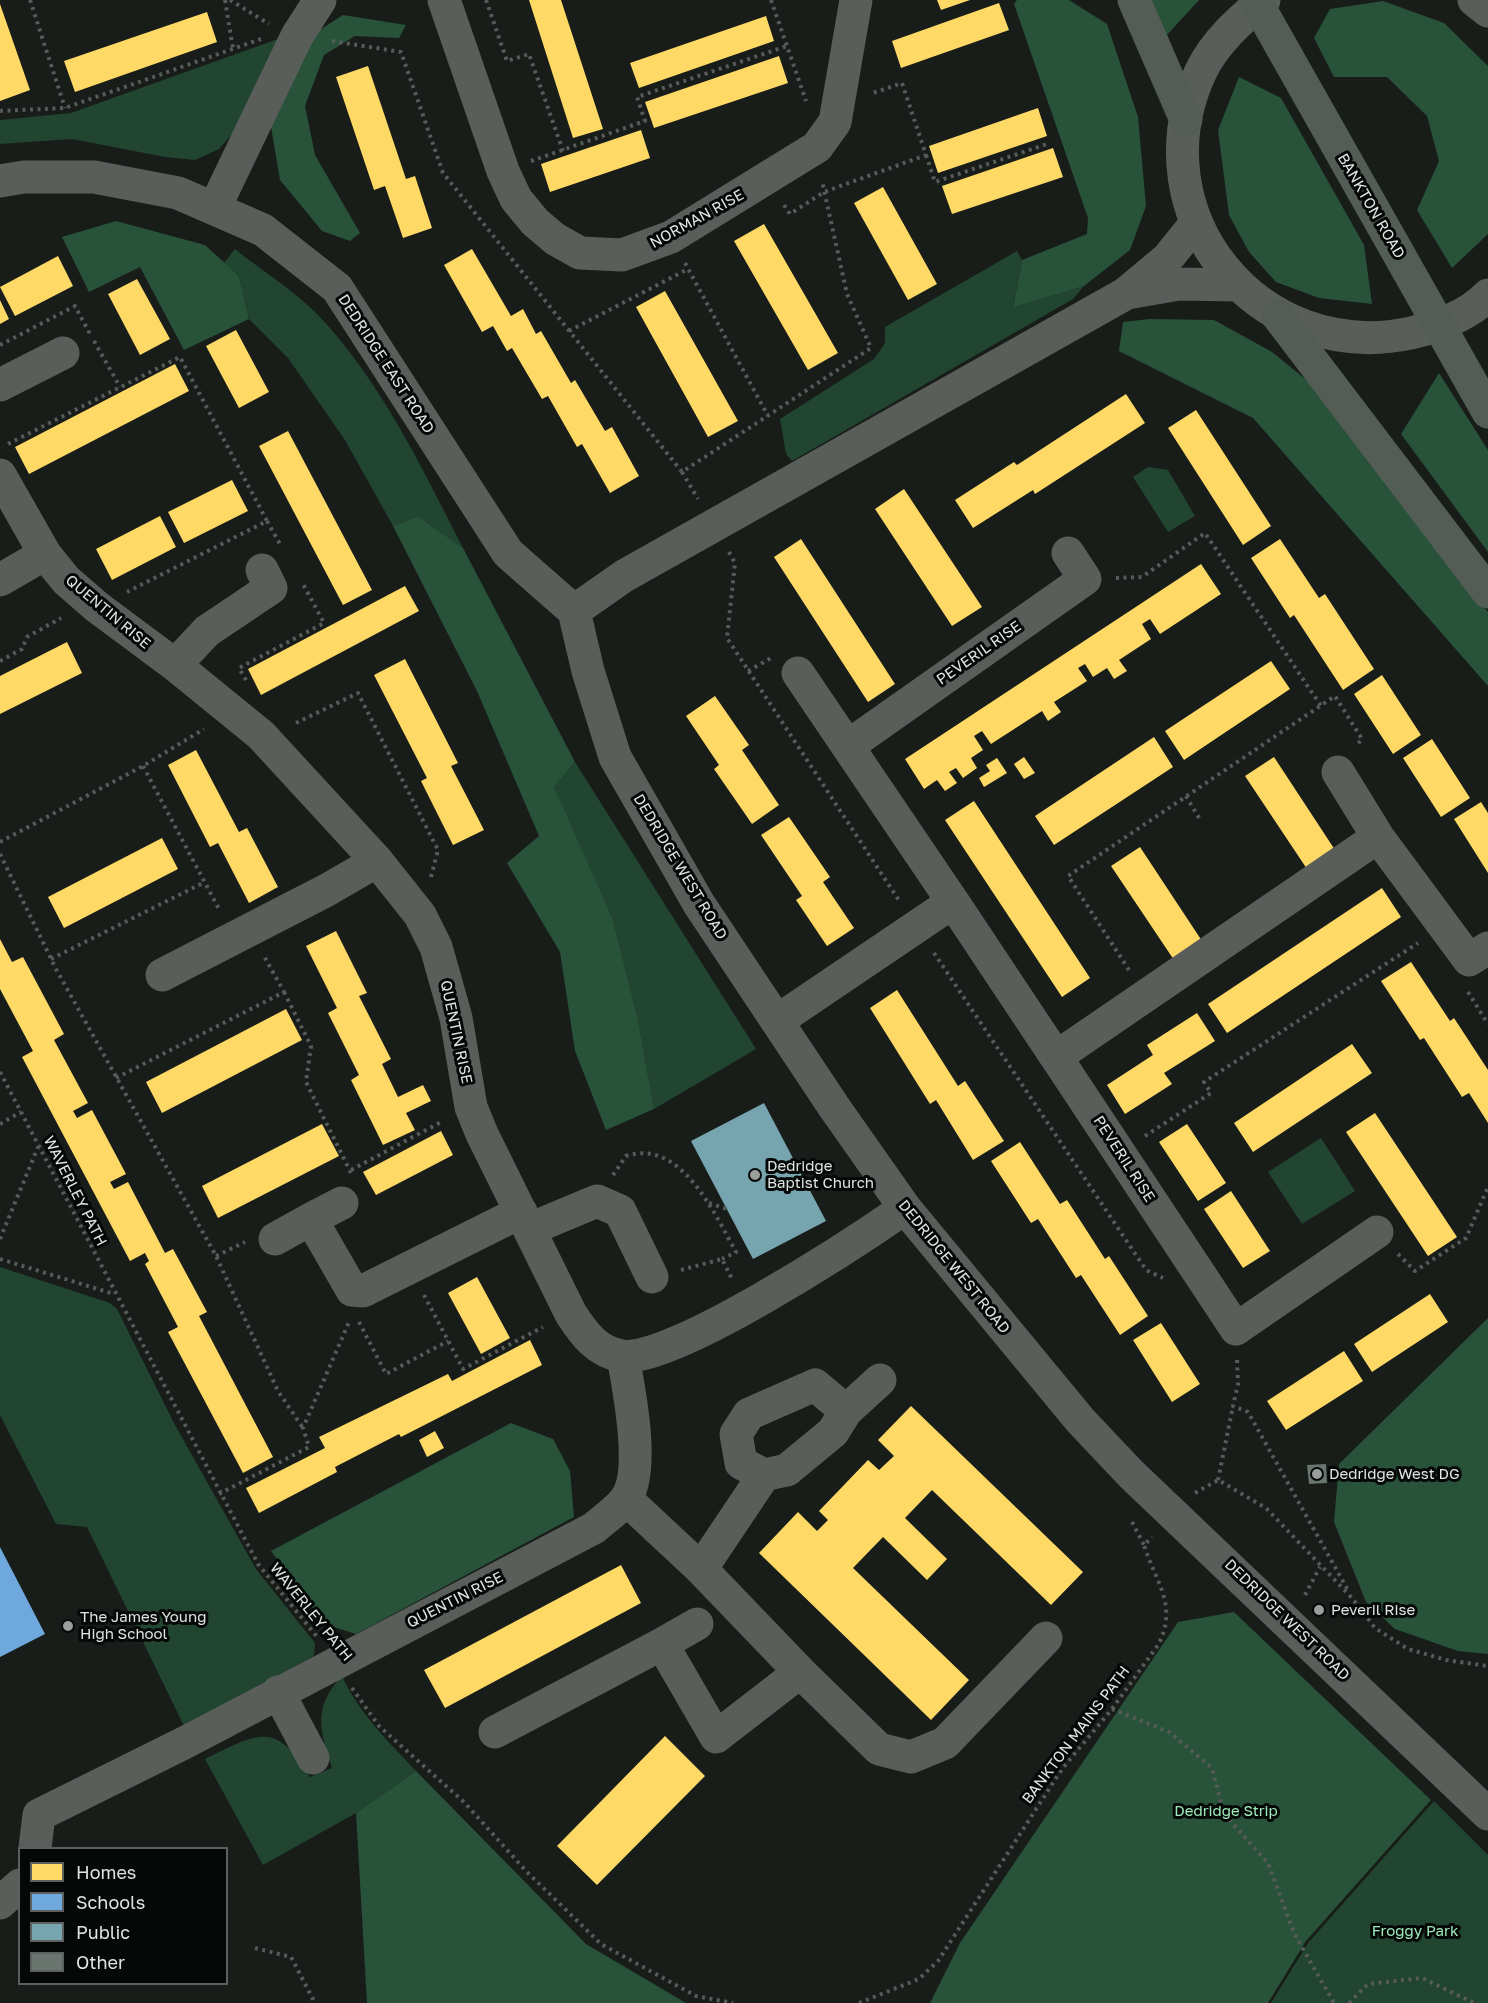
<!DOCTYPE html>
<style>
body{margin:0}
#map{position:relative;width:1488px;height:2003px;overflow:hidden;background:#181d1a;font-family:"Golos Text",sans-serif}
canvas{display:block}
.legend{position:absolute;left:18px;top:1847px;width:210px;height:138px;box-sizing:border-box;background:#050806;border:2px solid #5c605e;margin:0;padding:8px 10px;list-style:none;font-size:18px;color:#dfe5e1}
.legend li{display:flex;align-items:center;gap:12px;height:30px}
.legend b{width:30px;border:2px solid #5c605e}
</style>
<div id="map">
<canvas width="1488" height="2003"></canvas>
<ul class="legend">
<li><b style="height:16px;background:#ffd966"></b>Homes</li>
<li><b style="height:16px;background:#6fa8dc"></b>Schools</li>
<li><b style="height:16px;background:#76a5af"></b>Public</li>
<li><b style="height:16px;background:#69756e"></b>Other</li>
</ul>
</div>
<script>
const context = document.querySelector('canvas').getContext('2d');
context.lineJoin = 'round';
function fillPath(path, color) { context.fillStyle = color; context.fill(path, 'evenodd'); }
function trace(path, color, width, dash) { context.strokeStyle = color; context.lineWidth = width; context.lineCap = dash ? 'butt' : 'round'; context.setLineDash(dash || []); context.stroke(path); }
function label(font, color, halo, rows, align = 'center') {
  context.font = font + ' "Golos Text",sans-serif'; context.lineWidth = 6; context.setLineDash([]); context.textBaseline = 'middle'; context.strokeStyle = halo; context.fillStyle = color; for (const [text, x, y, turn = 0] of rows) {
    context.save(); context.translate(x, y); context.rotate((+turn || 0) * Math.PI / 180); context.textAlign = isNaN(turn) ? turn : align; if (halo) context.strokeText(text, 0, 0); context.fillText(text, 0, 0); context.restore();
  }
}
const green = new Path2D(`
 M 278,39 L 238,127 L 219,149 L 195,160 L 165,157 L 72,139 L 0,144 L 0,120 L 71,113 Z
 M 235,249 C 262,271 294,290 318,315 C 381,381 422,468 463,548 L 418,516 L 393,526 L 345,440 L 288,358 L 249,319 L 239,276 L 224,263 Z
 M 1017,251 L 1022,260 L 1013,306 L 1084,286 L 1073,299 L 792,461 L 786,454 L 780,419 L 874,359 L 885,343 L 885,327 Z
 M 1148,467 L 1168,470 L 1195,516 L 1168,532 L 1133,477 Z
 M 575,762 L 756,1049 L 654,1109 L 639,1025 L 554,787 Z
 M 1321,1138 L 1355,1191 L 1302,1224 L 1268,1172 Z
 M 0,1267 L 110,1303 L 117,1309 L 175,1425 L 256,1569 L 315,1643 L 314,1656 L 184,1726 L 87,1527 L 56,1524 L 0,1415 Z
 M 342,1676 C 359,1713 388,1741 416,1771 L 356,1813 L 263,1865 L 205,1759 C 257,1734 276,1719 310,1777 L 332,1768 C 320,1732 312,1707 342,1676 Z
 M 1434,1801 L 1488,1855 L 1488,2003 L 1271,2003 L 1308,1943 Z`);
const forest = new Path2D(`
 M 1017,0 L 1069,0 L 1107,24 L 1138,117 L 1146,206 L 1130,250 L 1084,286 L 1013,307 L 1022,260 L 1087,234 L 1088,218 L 1014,4 Z
 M 1150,0 L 1199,0 L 1166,36 Z
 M 1383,1 L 1444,23 L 1488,66 L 1488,234 L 1452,268 L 1417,210 L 1439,161 L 1427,116 L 1387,77 L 1334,77 L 1314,38 L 1330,9 Z
 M 343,15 L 406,25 L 399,38 L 355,36 L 324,55 L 305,106 L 315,155 L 360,233 L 350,241 L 322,231 L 280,180 L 269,115 L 307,38 Z
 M 1239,77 L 1281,98 L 1364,245 L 1372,304 L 1319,298 L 1276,282 L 1249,252 L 1229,215 L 1218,130 Z
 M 116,221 L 205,245 L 239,276 L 249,319 L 184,350 L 140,267 L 89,292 L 62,237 Z
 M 1149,319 L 1214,320 L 1272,352 L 1325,395 L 1488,612 L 1488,686 L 1253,418 L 1119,351 L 1123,322 Z
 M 1439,373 L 1488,450 L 1488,552 L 1401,434 Z
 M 418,516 L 463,548 L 575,762 L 554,787 L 612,918 L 639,1025 L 654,1109 L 606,1130 L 575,1051 L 560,952 L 507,863 L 539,836 L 477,691 L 393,526 Z
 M 1488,1318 L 1488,1654 L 1458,1651 L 1395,1629 L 1366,1602 L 1334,1522 L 1339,1464 Z
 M 511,1423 L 553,1439 L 570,1471 L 574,1517 L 356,1634 L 324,1624 L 271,1551 Z
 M 1234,1612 L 1431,1800 L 1306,1941 L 1268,2003 L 930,2003 L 960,1943 L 1178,1622 Z
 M 416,1771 L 586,1944 L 686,2003 L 367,2003 L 356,1813 Z`);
const homes = new Path2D(`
 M 529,0 L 561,0 L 603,129 L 573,138 Z
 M 937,0 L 970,0 L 941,10 Z
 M 999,3 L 1009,30 L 901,68 L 892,41 Z
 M 0,4 L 30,90 L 0,101 Z
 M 207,12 L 217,42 L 75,92 L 64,61 Z
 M 766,16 L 774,41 L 639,88 L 630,63 Z
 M 779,56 L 788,83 L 654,128 L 645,102 Z
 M 368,66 L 406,179 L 415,176 L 432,228 L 403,238 L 385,186 L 374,190 L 336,77 Z
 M 1038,108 L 1047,136 L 938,173 L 929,146 Z
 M 641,130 L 650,158 L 550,192 L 541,164 Z
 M 1053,148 L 1063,177 L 952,214 L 942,186 Z
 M 883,187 L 937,284 L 908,300 L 854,203 Z
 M 764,224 L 838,353 L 808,370 L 734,241 Z
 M 472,249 L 511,316 L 523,309 L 536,334 L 541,331 L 571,383 L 575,380 L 605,431 L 612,427 L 639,476 L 610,493 L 582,444 L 577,447 L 548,396 L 542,399 L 512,348 L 507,351 L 493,326 L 482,332 L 444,265 Z
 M 58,256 L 73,286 L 15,316 L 0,287 Z
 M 137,279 L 170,339 L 140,355 L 108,294 Z
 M 665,291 L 738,421 L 708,437 L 636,307 Z
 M 0,300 L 9,319 L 0,324 Z
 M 236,330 L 269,392 L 239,408 L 206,346 Z
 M 175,364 L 189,391 L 29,474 L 15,447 Z
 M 1126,394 L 1145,423 L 1035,494 L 1033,490 L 973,528 L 955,500 L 1014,462 L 1017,465 Z
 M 1196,410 L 1271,526 L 1243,545 L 1168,428 Z
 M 288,431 L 372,590 L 343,605 L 259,446 Z
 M 232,480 L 248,511 L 184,543 L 168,512 Z
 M 904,489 L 982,607 L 952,626 L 875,509 Z
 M 160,516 L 176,547 L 112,580 L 96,549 Z
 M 801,539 L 895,684 L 868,702 L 774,557 Z
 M 1280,539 L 1319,598 L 1325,594 L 1374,669 L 1343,690 L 1294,615 L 1290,618 L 1251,558 Z
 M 1201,564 L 1221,594 L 1160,634 L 1150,619 L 1142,624 L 1151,639 L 1119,660 L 1127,671 L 1114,679 L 1107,668 L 1093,677 L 1085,664 L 1078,668 L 1087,681 L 1054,702 L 1061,712 L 1048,721 L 1042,711 L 991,744 L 982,731 L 974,736 L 983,750 L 971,758 L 977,768 L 963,778 L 956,768 L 949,772 L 957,783 L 945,791 L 937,780 L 924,789 L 905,759 Z
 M 405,586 L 419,611 L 261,695 L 248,669 Z
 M 67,642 L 82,673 L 0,714 L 0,676 Z
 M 405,659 L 458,763 L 451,766 L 484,830 L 453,845 L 421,781 L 427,778 L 374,675 Z
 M 1271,661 L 1290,689 L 1184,760 L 1165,731 Z
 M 1382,675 L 1421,735 L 1393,754 L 1354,694 Z
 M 715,696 L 749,745 L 742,750 L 779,805 L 752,824 L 714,769 L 719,765 L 686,716 Z
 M 1154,737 L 1173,767 L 1054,845 L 1035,816 Z
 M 1432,739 L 1470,798 L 1441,817 L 1403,758 Z
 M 196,750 L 239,832 L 247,828 L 278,887 L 249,903 L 218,843 L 210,847 L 168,765 Z
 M 1024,757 L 1035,773 L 1024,779 L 1014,764 Z
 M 1274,757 L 1337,853 L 1309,872 L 1245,776 Z
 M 997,758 L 1007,773 L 984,787 L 979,778 L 990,771 L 986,765 Z
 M 974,801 L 1090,978 L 1062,997 L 945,820 Z
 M 1481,802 L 1488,813 L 1488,873 L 1454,819 Z
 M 789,817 L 830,877 L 823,882 L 854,928 L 827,946 L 796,900 L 802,896 L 761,835 Z
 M 162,838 L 178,869 L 64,928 L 48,897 Z
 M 1140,847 L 1202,941 L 1174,960 L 1111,866 Z
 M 1382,888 L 1401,917 L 1227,1033 L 1208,1004 Z
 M 336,931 L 367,993 L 359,996 L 391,1059 L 382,1064 L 398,1097 L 423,1085 L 431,1101 L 406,1113 L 415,1130 L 383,1145 L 351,1080 L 359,1075 L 328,1013 L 337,1008 L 306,946 Z
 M 0,939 L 12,962 L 23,957 L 64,1034 L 54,1040 L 88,1103 L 73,1111 L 77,1118 L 92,1110 L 126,1174 L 110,1182 L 114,1189 L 128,1182 L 165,1253 L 173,1249 L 207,1312 L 199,1316 L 273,1457 L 243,1473 L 168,1332 L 178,1327 L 145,1264 L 149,1261 L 145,1253 L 130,1261 L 22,1057 L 33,1051 L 0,989 Z
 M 1411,962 L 1450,1021 L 1454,1018 L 1488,1070 L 1488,1123 L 1469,1093 L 1462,1097 L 1424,1038 L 1420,1040 L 1381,981 Z
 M 897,990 L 958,1086 L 965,1081 L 1004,1141 L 973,1160 L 936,1100 L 930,1104 L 870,1008 Z
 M 286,1009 L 302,1040 L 162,1113 L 146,1082 Z
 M 1197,1013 L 1215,1041 L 1164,1073 L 1172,1084 L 1125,1114 L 1107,1085 L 1153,1055 L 1147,1045 Z
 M 1352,1044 L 1372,1073 L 1253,1152 L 1234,1123 Z
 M 1375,1113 L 1457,1237 L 1428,1256 L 1346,1132 Z
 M 322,1124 L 339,1156 L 218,1218 L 202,1186 Z
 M 1187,1124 L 1226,1183 L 1198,1201 L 1159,1142 Z
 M 441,1131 L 453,1155 L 376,1195 L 363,1172 Z
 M 1020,1142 L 1060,1204 L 1067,1200 L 1105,1259 L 1109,1256 L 1148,1316 L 1120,1335 L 1081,1275 L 1076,1278 L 1038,1219 L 1031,1223 L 991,1161 Z
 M 1231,1191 L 1270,1251 L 1243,1268 L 1204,1209 Z
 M 477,1277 L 510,1338 L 481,1354 L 448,1293 Z
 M 1430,1294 L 1448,1322 L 1372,1372 L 1354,1344 Z
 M 1161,1323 L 1200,1384 L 1172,1402 L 1133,1340 Z
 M 530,1340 L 542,1365 L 401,1437 L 399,1434 L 335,1467 L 337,1472 L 259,1513 L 246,1488 L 325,1448 L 319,1437 L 448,1374 L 452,1381 Z
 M 1344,1351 L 1363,1381 L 1286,1430 L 1267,1401 Z
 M 911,1406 L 1083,1572 L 1051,1605 L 932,1490 L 905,1518 L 947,1559 L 927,1580 L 883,1537 L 853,1568 L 969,1680 L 931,1720 L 759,1553 L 798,1512 L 817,1531 L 828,1520 L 819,1511 L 868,1460 L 879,1470 L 894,1456 L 878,1440 Z
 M 435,1431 L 444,1448 L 427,1457 L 419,1440 Z
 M 621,1565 L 641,1603 L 445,1708 L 424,1670 Z
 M 665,1736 L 705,1776 L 597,1885 L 557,1846 Z`);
const schools = new Path2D(`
 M 0,1547 L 45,1634 L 0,1657 Z`);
const public = new Path2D(`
 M 764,1103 L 826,1221 L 753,1259 L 691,1141 Z`);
const building = new Path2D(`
 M 1326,1464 L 1327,1483 L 1309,1484 L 1307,1465 Z`);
const path = new Path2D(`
 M 30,0 L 65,108
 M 225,0 L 233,49
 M 230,0 L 269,24
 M 486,0 L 507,61 L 529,54 L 563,151
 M 771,0 L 806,101
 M 332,41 L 401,52 L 443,173 L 682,472 L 871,348 L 847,294 L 822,181
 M 0,111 L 65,108 L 261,39
 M 926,155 L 935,182 L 1050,143
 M 531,161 L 645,121 L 637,97 L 787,46
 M 784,205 L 790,214 L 824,192 L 926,155 L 902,83 L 870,94
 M 685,263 L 768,416
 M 569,331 L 688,269
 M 94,341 L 120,387
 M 0,345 L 75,306 L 90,334
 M 8,444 L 180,357 L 267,521 L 127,592
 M 682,472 L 698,499
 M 267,521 L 280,544
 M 729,552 L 735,563 L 727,638 L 900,902
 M 1116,578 L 1142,577 L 1205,533 L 1321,706
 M 0,661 L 22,649 L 27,637 L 61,618
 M 748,671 L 771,658
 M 246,680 L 239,668 L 324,623 L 303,584
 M 296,723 L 358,693 L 438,850 L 431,877
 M 143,766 L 220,911
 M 1186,796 L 1199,818
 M 0,842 L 143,766 L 204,729
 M 0,854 L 56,969 L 216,1256 L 278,1391 L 303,1428
 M 934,953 L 1146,1270 L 1163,1278
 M 51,959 L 205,882
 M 1129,970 L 1068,876 L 1335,696 L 1362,739 L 1356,746
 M 284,992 L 311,1046 L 306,1082 L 352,1175
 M 1468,992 L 1488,1024
 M 0,1072 L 258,1564 L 318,1638
 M 116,1078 L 284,992 L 264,956
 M 0,1124 L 21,1112
 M 1145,1136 L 1211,1093 L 1204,1082 L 1418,943
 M 351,1170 L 443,1121
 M 613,1175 L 626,1156 C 681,1138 714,1213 736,1252 L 722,1259
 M 709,1203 L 727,1209
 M 0,1239 L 38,1147
 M 1398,1254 L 1415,1271 L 1466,1238 L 1488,1187
 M 216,1256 L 245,1242
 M 0,1259 L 114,1294
 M 681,1270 L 722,1259 L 732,1279
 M 424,1295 L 463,1369 L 543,1327
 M 359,1322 L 386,1374 L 448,1341
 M 1237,1360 L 1238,1384 L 1233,1406 L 1248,1412 L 1349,1592
 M 1218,1480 L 1233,1406
 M 1195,1493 L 1218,1480 L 1266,1508 L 1352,1598 L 1375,1628 L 1408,1649 L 1446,1660 L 1488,1666
 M 219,1494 L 309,1447 L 303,1428 L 349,1322
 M 1132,1522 L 1144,1545
 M 1305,1595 L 1320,1567
 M 352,1688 L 379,1726 L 464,1802 L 527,1872 L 601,1944 L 696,1996 L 733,2003
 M 1112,1709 L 1169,1732 L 1212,1768 L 1224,1814 L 1268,1863 L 1294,1933 L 1334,2003
 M 255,1948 L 291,1957 L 315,2003
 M 859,2003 L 919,1979 L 938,1961 L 1062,1769 L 1112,1709 L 1158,1645 C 1179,1606 1155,1581 1144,1545 L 1152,1537
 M 1349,2003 L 1368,1984 L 1422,1978 L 1474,2003`);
const minor = new Path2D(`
 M 444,0 L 503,171 L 516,199 L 535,222 L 555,239 L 580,253 L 622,255 L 671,237 L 817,147 L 835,122 L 856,0
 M 1264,0 C 1240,20 1215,42 1201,71 C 1134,214 1259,366 1411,333 C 1437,327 1469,315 1488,295
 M 1474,0 L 1488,11
 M 0,181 L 24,177 L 94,177 L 178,193 L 263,230 L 337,288 L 508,553 L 574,611
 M 215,207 L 297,36 L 320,0
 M 1127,293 L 1179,284 L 1238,285
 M 0,385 L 63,353
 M 0,475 L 45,554 L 66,580 L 97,607 L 175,665 L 261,735 L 377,861 L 420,915 L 436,947 L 456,1018 L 471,1107 L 482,1134 L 571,1314 C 584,1334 597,1352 622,1356 C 671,1364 859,1240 905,1208
 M 0,580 L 45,554
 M 574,611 L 588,671 L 615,757 L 699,904 L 834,1107 L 905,1208 L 1080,1420 L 1131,1474 L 1488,1814
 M 574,611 L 624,576 L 1125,294 L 1167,259 L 1196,223
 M 175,665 L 207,631 L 271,588 L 262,570
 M 848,746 L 1085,579 L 1068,553
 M 1378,837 L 1469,960 L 1488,948
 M 953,902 L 1056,1057 L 1378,837 L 1338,772
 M 162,975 L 327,890 L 377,861
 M 777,1021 L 953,902 L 798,673
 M 1056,1057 L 1236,1329 L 1377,1232
 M 311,1219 L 342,1203
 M 530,1229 L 597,1201 L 620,1211 L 652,1277
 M 275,1239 L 311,1219 L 352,1290 L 363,1291 L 521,1212
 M 846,1411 L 815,1385 L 749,1414 L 736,1434 L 741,1463 L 764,1475 L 787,1470 L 833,1432 L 846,1411 L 880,1380
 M 626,1499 L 701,1569 L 800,1672
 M 701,1569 L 764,1475
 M 662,1644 L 697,1624
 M 278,1692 L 313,1758
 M 495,1732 L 662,1644 L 716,1737 L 800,1672 L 879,1749 L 911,1757 L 945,1743 L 1046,1638
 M 35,1848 L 39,1815 L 186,1742 L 594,1528 C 604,1519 617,1511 625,1500 C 646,1473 629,1389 623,1357
 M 0,1903 L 20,1885`);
const major = new Path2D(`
 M 1134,0 L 1186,120
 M 1255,0 L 1488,412
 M 1278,316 L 1488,592`);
const markers = [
 [755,1175,6,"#999f9b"],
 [1317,1474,6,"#999f9b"],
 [1319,1610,6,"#999f9b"],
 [68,1626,6,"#999f9b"]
];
const streetNames = [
 ["BANKTON ROAD",1371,206,60],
 ["NORMAN RISE",697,219,-29],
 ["DEDRIDGE EAST ROAD",386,364,57],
 ["QUENTIN RISE",108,612,40],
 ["PEVERIL RISE",979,653,-35],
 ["DEDRIDGE WEST ROAD",680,867,59],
 ["QUENTIN RISE",456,1032,78],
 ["PEVERIL RISE",1124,1159,57],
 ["WAVERLEY PATH",75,1191,63],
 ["DEDRIDGE WEST ROAD",954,1267,51],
 ["QUENTIN RISE",455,1600,-27],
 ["WAVERLEY PATH",311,1612,51],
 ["DEDRIDGE WEST ROAD",1287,1620,44],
 ["BANKTON MAINS PATH",1076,1735,-53]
];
const poiNames = [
 ["Dedridge",767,1166],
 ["Baptist Church",767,1183],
 ["Dedridge West DG",1329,1474],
 ["Peveril Rise",1331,1610],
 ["The James Young",80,1617],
 ["High School",80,1634]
];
const parkNames = [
 ["Dedridge Strip",1226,1811],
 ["Froggy Park",1415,1931]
];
fillPath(green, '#214530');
fillPath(forest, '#28523a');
fillPath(homes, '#ffd966');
fillPath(schools, '#6fa8dc');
fillPath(public, '#76a5af');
fillPath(building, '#69756e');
trace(path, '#575b59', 4, [3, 4.5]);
trace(minor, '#5a5e5b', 33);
trace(major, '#545c56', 33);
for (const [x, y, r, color] of markers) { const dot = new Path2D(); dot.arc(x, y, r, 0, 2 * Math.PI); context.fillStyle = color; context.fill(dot); trace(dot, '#050806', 2); }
label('15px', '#dfe5e1', '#050806', streetNames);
label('15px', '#dfe5e1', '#050806', poiNames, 'left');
label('15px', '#9eeabb', '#050806', parkNames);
</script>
